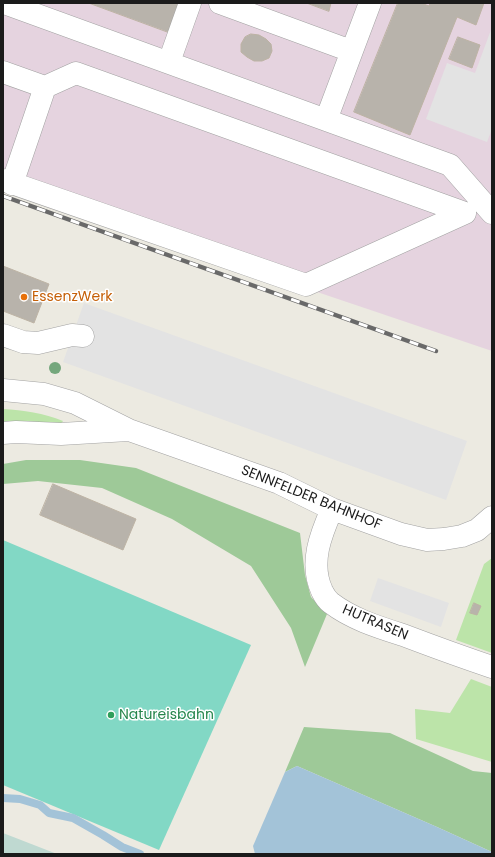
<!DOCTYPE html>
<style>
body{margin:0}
#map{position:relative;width:495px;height:857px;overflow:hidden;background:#eceae1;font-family:Poppins,sans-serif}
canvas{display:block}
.frame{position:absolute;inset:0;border:4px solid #1b1b1b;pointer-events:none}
</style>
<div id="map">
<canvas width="495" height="857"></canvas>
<div class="frame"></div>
</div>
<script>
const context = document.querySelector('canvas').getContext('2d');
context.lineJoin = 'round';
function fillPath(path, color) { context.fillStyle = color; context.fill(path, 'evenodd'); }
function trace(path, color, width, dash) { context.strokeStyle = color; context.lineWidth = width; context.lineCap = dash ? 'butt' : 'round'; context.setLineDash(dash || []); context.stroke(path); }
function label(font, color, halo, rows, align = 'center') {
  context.font = font + ' Poppins,sans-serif'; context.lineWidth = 3; context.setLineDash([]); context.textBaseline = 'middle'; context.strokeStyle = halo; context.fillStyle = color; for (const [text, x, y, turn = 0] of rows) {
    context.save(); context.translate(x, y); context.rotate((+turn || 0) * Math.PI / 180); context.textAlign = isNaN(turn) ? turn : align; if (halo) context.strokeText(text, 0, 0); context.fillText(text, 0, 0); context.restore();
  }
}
const industrial = new Path2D(`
 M 3,3 L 492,3 L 492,351 L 3,186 Z`);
const grass = new Path2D(`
 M 3,409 C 23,410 44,413 63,421 L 61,424 L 3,424 Z
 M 492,558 L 492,653 L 456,640 L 484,564 Z
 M 471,679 L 492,687 L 492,762 L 416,739 L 415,709 L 450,713 Z`);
const forest = new Path2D(`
 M 26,460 L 80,460 L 136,468 L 300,533 L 305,575 L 311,597 L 327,614 L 305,667 L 291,628 L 251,566 L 172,519 L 102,488 L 38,481 L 3,484 L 3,464 Z
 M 304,727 L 390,733 L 473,771 L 492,773 L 492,852 L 437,827 L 297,766 L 285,772 Z`);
const wetland = new Path2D(`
 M 3,833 L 57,854 L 3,854 Z`);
const pitch = new Path2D(`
 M 3,540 L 251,645 L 159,850 L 3,785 Z`);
const parking = new Path2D(`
 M 492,27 L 492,129 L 487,142 L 426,119 L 447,63 L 475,73 Z
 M 84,303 L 467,441 L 446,500 L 63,362 Z
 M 378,578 L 449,603 L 441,627 L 370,601 Z`);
const water = new Path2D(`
 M 297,766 L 437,827 L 492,852 L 492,854 L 255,854 L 253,846 L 285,772 Z`);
const stream = new Path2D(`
 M 3,798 L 20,799 L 40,805 L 49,813 L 73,818 L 103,835 L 122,847 L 140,854`);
const building = new Path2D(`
 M 89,3 L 182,3 L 171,33 Z
 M 307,3 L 331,3 L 329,11 Z
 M 398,3 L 421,3 L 429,6 L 430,3 L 484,3 L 476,25 L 457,17 L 410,135 L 354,112 Z
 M 251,34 L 259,35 L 266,39 L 271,44 L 272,51 L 269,58 L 262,61 L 254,61 L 247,57 L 241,52 L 241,44 L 245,37 Z
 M 458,37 L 480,45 L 472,68 L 449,59 Z
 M 3,266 L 49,284 L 34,323 L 3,311 Z
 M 53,484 L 136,519 L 123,550 L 40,515 Z
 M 474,603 L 481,606 L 477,615 L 470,613 Z`);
const minor = new Path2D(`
 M 4,3 L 450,165 L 492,213
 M 220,3 L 351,51
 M 169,62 L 190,3
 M 3,72 L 45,87 L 76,73 L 465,213 L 306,285 L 3,180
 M 326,120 L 370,3
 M 12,184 L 45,87
 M 3,335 L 23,342 L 38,343 L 72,335 L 83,336
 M 3,390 L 44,394 L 75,403 L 129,430 L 279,483 L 332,509 L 401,534 L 427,540 L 444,539 L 462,536 L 477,530 L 492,517
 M 3,433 L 16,432 L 61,434 L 128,430
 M 332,509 C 321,534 309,563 322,591 C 324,595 327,600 331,603 C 352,619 378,627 403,635 C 432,646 462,657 492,667`);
const rail = new Path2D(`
 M 3,196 L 436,351`);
const trees = [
 [55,368]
];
const markers = [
 [24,297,4,"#e8710a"],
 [111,715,4,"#2e9e5b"]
];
const foodNames = [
 ["EssenzWerk",32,297]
];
const streetNames = [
 ["SENNFELDER BAHNHOF",311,498,22],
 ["HUTRASEN",375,623,23]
];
const leisureNames = [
 ["Natureisbahn",119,715]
];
fillPath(industrial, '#e5d3df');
fillPath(grass, '#bce4a9');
fillPath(forest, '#9ec998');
fillPath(wetland, '#bfd9d1');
fillPath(pitch, '#82d8c5');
fillPath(parking, '#e3e3e3');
fillPath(water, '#a3c3d8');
trace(stream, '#a3c3d8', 8);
fillPath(building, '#b8b3ab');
trace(building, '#bdb3a4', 1);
trace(minor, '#a2a2a2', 23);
trace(minor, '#fff', 22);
trace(rail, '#696969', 4.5);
trace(rail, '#fff', 3, [9]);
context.fillStyle = '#74a77c';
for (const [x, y] of trees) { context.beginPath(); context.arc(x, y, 6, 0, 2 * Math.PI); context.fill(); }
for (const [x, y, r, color] of markers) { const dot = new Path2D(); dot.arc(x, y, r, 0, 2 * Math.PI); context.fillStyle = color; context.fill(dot); trace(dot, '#fff', 1.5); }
label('14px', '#c56008', '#fff', foodNames, 'left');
label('14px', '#1b1b1b', '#fff', streetNames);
label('14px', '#27864d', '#fff', leisureNames, 'left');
</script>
